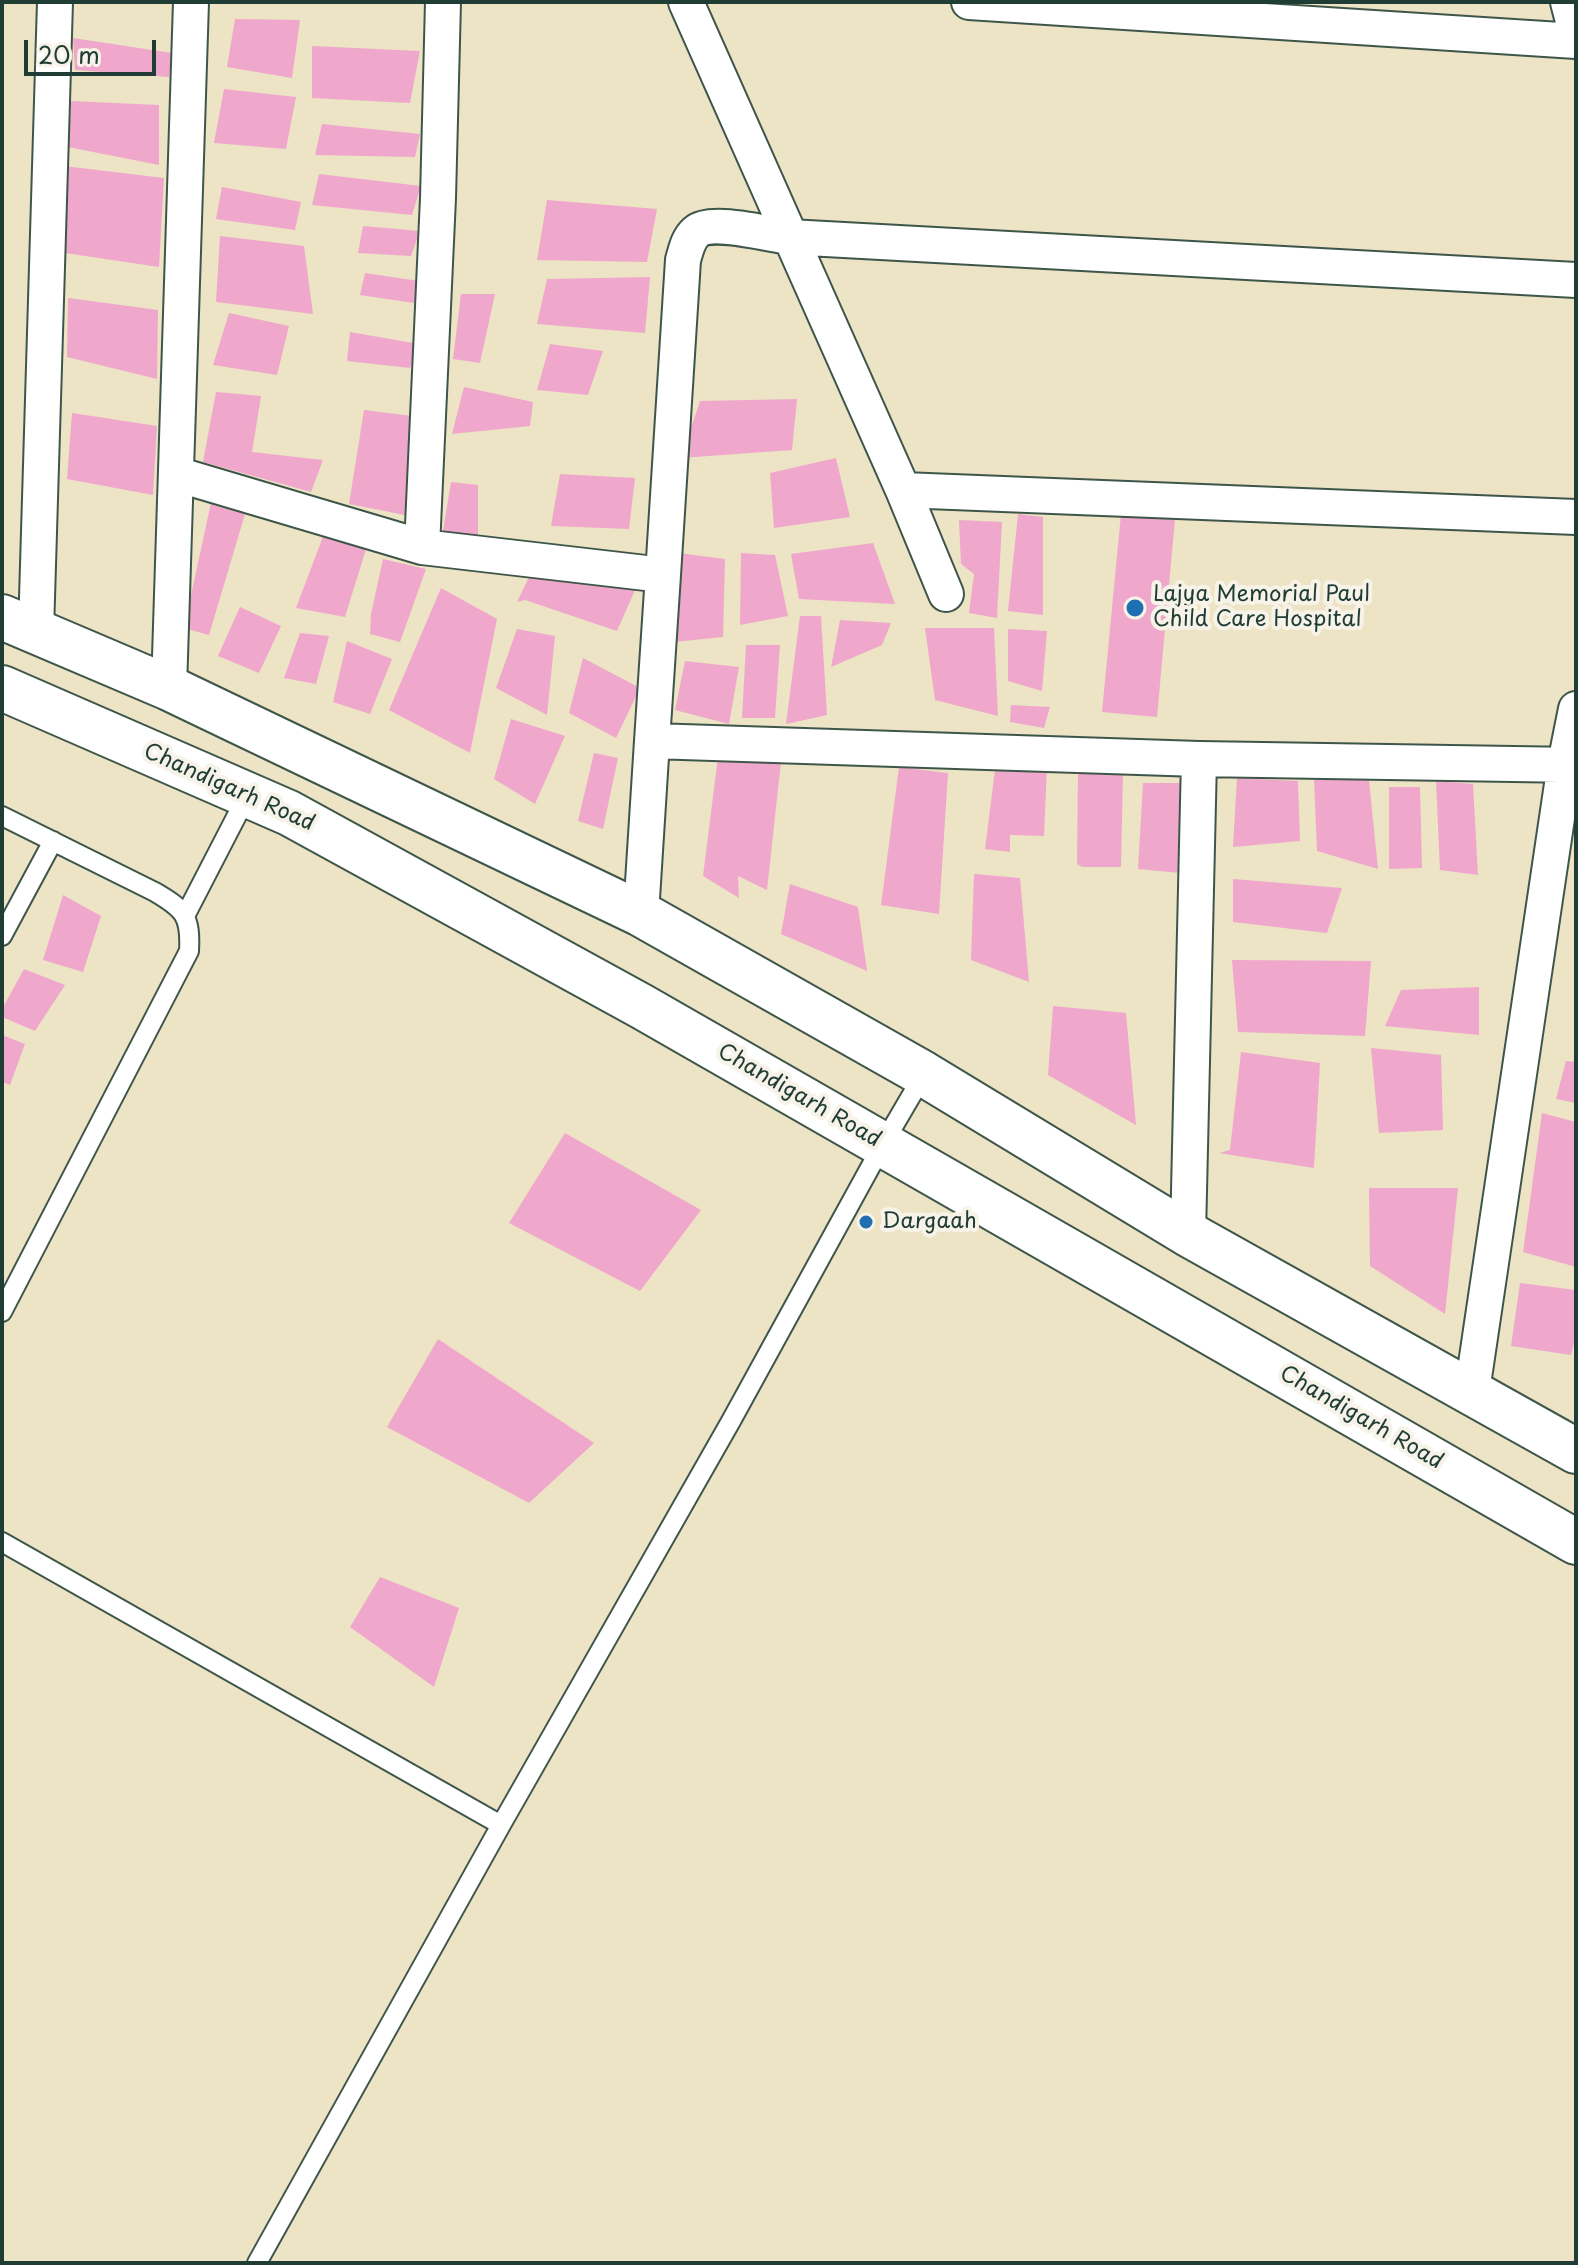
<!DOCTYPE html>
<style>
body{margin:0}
#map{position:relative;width:1578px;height:2265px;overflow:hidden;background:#ede3c5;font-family:"Playpen Sans",sans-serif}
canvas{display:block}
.frame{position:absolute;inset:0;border:4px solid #1f3d34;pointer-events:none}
.scale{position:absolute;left:24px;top:40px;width:132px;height:36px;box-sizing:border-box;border:4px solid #1f3d34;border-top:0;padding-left:10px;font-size:24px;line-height:28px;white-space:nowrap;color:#1f3d34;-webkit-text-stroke:6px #f7f3e8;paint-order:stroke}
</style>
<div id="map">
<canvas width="1578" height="2265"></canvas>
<div class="frame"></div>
<div class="scale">20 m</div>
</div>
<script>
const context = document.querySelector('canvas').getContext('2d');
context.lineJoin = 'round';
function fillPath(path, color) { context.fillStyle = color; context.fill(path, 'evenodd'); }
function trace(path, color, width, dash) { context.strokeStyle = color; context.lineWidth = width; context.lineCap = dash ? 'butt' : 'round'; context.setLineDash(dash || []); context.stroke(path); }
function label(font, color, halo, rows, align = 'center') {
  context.font = font + ' "Playpen Sans",sans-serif'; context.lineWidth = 8; context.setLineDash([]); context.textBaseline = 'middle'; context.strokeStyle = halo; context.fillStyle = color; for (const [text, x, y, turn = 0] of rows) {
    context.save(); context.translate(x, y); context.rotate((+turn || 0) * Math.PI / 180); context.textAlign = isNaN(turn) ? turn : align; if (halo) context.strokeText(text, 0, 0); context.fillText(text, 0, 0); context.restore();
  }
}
const building = new Path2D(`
 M 235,19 L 300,20 L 292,78 L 227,67 Z
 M 73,38 L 172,53 L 169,77 L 75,70 Z
 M 312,46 L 420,51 L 410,103 L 312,98 Z
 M 224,89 L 296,97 L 286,149 L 214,143 Z
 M 71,101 L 159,105 L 159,165 L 68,147 Z
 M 322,124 L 420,134 L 415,157 L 315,155 Z
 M 64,166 L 164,178 L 159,267 L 65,253 Z
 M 319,174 L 421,186 L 412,215 L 312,205 Z
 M 222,187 L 301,202 L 295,230 L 216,219 Z
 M 547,200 L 657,209 L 647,262 L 537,260 Z
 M 363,226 L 420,231 L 411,256 L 358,253 Z
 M 220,236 L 304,246 L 313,314 L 216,302 Z
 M 365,273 L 419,281 L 414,303 L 360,295 Z
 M 650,277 L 645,333 L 537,324 L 547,279 Z
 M 461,294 L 495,294 L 480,363 L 453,359 Z
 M 68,298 L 158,310 L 157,379 L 67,357 Z
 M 229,313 L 289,326 L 277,375 L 213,365 Z
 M 350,332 L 419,344 L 410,368 L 347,361 Z
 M 550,344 L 603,351 L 588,395 L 537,390 Z
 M 464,387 L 533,402 L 530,426 L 452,434 Z
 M 216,392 L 261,396 L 252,452 L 323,460 L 311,492 L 203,462 Z
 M 797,399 L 792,450 L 681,458 L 700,401 Z
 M 364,410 L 412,416 L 405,515 L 349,504 Z
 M 72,413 L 157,426 L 153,495 L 67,479 Z
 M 836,458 L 850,517 L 774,528 L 770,473 Z
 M 560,474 L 635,478 L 629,529 L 551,526 Z
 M 451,482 L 478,485 L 478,536 L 443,531 Z
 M 212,498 L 213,505 L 245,514 L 209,635 L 184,628 Z
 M 1018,514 L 1043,517 L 1043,615 L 1008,611 Z
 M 1121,514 L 1175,519 L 1157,717 L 1102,712 Z
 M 959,520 L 1002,522 L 997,618 L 969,613 L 974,574 L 961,564 Z
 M 324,534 L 366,549 L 345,617 L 296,608 Z
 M 873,543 L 895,604 L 799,599 L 791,554 Z
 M 678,553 L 725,559 L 723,637 L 674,642 Z
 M 741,553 L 775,555 L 788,616 L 740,625 Z
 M 383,559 L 426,569 L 400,642 L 370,634 L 371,614 Z
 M 530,575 L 635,590 L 617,631 L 525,600 L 517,602 Z
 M 441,588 L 497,619 L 470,753 L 389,710 Z
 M 240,607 L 281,626 L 259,673 L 218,656 Z
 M 800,616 L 821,616 L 827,715 L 786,724 Z
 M 840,620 L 891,623 L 882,645 L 831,667 Z
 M 925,628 L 994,628 L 998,716 L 935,700 Z
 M 517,629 L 555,636 L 547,715 L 496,688 Z
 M 1008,629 L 1047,631 L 1042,691 L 1008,681 Z
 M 300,633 L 329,636 L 316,684 L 284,678 Z
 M 347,641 L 392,659 L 370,714 L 333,702 Z
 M 746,645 L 780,645 L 775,718 L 742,718 Z
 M 583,658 L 640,688 L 616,738 L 569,713 Z
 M 685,661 L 739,667 L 729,724 L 675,710 Z
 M 1011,705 L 1050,707 L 1044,728 L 1010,722 Z
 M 511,719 L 565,736 L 535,804 L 494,779 Z
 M 594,753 L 618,758 L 603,829 L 578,821 Z
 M 718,757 L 781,762 L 767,890 L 738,876 L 739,898 L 703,876 Z
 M 899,767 L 948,773 L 939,914 L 881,905 Z
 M 1047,767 L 1044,836 L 1010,835 L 1010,852 L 985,849 L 995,770 Z
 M 1078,770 L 1123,773 L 1121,867 L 1082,867 L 1077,864 Z
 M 1237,778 L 1298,781 L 1300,841 L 1233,847 Z
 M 1314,780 L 1369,780 L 1378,869 L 1317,851 Z
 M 1436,781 L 1473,784 L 1478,875 L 1440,870 Z
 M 1143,783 L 1183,783 L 1180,873 L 1138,869 Z
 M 1389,787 L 1420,787 L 1422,868 L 1389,869 Z
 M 974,874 L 1020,878 L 1029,982 L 971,960 Z
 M 1233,879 L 1342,888 L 1327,933 L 1233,922 Z
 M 790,884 L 858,907 L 867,971 L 781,934 Z
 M 63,895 L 101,916 L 83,972 L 43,960 Z
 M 1232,960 L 1371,961 L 1365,1036 L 1238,1032 Z
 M 24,969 L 65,985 L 35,1031 L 2,1017 L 2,1009 Z
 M 1479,987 L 1479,1035 L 1385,1026 L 1401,990 Z
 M 1053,1006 L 1126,1013 L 1136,1125 L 1048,1075 Z
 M 2,1035 L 25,1044 L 10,1085 L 2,1082 Z
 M 1371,1048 L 1441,1055 L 1443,1130 L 1379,1133 Z
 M 1241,1052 L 1320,1063 L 1314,1168 L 1219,1153 L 1230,1150 Z
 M 1566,1061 L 1576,1062 L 1576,1103 L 1556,1099 Z
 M 1542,1113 L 1576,1122 L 1576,1267 L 1523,1252 Z
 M 565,1133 L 701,1210 L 640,1291 L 509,1223 Z
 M 1369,1188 L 1458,1188 L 1445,1314 L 1370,1266 Z
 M 1520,1283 L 1576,1290 L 1576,1336 L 1571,1355 L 1511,1346 Z
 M 438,1339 L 594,1443 L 529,1503 L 387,1427 Z
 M 380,1577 L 459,1608 L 434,1687 L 350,1627 Z`);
const lane = new Path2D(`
 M 2,816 L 155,892 C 184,909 191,916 189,951 L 2,1312
 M 186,914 L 248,794
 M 2,936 L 53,841
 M 2,1542 L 501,1825
 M 257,2263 L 501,1825 L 731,1421 L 883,1144 L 924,1074`);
const street = new Path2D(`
 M 686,2 L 903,490 L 946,594
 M 969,2 L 1576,41
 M 1568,2 L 1576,33
 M 176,474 L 422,547 L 663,575 L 683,260 C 686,250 688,239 696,232 C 711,219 768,234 789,237 L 1576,280
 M 903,490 L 1576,517
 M 422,547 L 438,198 L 443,2
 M 663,575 L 652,741 L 1199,759 L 1576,765
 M 36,631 L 55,2
 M 169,688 L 191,2
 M 641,914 L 652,741
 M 1188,1234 L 1199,759
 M 1472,1391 L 1565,764 L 1576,709`);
const primary = new Path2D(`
 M 2,617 L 169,688 L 641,914 L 924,1074 L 1188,1234 L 1576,1451
 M 2,688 L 289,813 L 641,1006 L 1576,1542`);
const markers = [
 [1135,608,10,"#1f6fb2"],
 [866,1222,8,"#1f6fb2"]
];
const poiNames = [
 ["Lajya Memorial Paul",1153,595],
 ["Child Care Hospital",1153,620],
 ["Dargaah",882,1222]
];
const streetNames = [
 ["Chandigarh Road",229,788,24],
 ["Chandigarh Road",799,1096,30],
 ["Chandigarh Road",1361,1418,30]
];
fillPath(building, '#efa8cb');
trace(lane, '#3e564a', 22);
trace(street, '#3e564a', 38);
trace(primary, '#3e564a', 48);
trace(lane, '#fff', 18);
trace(street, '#fff', 34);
trace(primary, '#fff', 44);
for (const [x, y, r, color] of markers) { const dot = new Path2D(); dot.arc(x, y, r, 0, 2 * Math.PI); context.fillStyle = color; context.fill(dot); trace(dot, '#f7f3e8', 3); }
label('22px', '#1f3d34', '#f7f3e8', poiNames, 'left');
label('22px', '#1f3d34', '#f7f3e8', streetNames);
</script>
